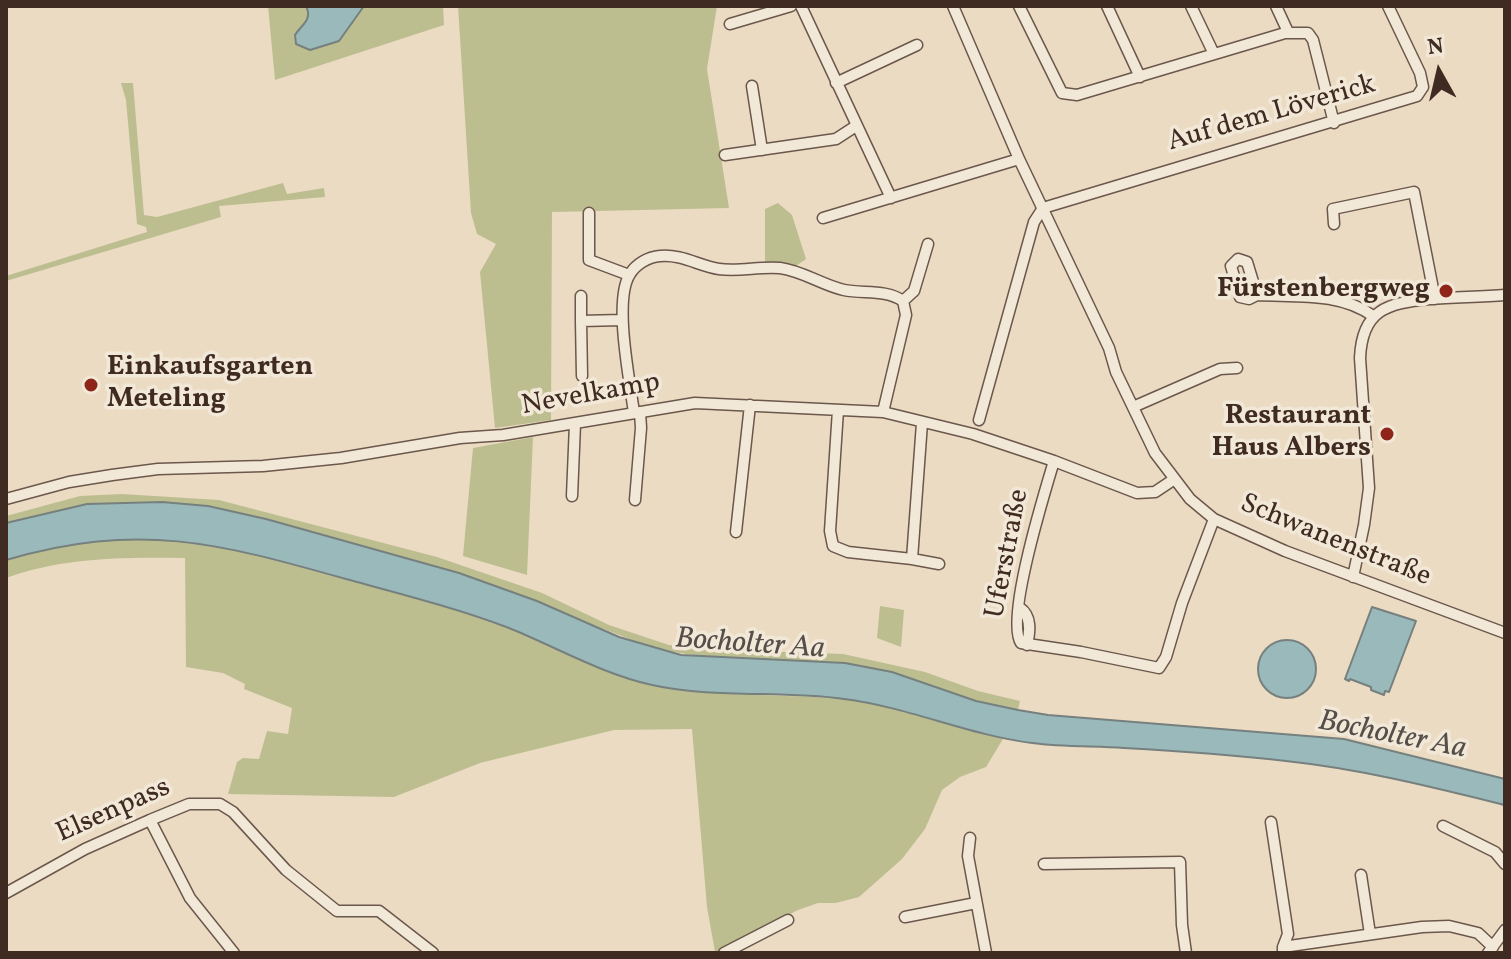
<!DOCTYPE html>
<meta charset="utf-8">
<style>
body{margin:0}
#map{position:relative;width:1511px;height:959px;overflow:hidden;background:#ebdbc3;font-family:Vollkorn,serif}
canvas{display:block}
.frame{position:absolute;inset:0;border:8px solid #402b23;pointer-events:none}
.north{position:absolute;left:1399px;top:32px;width:80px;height:80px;-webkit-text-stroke:6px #f2e8d8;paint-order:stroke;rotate:352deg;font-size:22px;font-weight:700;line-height:32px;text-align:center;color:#402b23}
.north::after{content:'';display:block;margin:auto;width:28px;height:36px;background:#402b23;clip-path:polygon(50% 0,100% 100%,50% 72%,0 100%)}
</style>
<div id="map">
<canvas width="1511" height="959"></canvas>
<div class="frame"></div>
<div class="north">N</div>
</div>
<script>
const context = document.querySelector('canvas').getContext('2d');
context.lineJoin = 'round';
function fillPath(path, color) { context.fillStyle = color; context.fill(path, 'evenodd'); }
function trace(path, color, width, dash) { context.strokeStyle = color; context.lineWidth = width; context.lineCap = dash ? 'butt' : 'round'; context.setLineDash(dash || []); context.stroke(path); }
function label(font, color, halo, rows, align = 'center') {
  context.font = font + ' Vollkorn,serif'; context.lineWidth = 7; context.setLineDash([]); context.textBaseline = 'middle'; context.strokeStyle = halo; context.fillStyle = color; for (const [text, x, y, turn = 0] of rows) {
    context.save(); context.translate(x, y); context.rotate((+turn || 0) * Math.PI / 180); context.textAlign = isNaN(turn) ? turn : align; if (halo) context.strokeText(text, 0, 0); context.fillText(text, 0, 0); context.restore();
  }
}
const green = new Path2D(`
 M 268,6 L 443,6 L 444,25 L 275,80 Z
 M 458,6 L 717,6 L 707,69 L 729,208 L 552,212 L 551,420 L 495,428 L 480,272 L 496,244 L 477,234 L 471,213 Z
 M 121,83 L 133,83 L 144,215 L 157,217 L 283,183 L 287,194 L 324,188 L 325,197 L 219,206 L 221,217 L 6,281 L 6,276 L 147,232 L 146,227 L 137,224 L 126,100 Z
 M 778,203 L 792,215 L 806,259 L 796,266 L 765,263 L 765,209 Z
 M 533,437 L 527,575 L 463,556 L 473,448 Z
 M 122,494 L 219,500 L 437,557 L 542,593 L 609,625 L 669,645 L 699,649 L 843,654 L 925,672 L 978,691 L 1020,701 L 1018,710 L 976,701 L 892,672 L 845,663 L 715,658 L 658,650 L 459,573 L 266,519 L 208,506 L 162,502 L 88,504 L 6,523 L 6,516 L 80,496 Z
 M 160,538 L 239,549 L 437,604 L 513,630 L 607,671 L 652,686 L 730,694 L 842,698 L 890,708 L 1003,739 L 986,767 L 960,777 L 942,790 L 925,829 L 902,859 L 859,897 L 836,903 L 818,903 L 798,910 L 715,952 L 707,907 L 692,729 L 614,730 L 480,763 L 394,797 L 228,794 L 237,762 L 243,758 L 259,759 L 267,731 L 288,734 L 292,708 L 244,689 L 245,684 L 223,673 L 186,667 L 185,558 C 125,557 63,557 6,578 L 6,560 C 58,545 107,539 160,538 Z
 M 880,606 L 904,610 L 901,647 L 877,638 Z`);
const water = new Path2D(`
 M 306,6 L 364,6 L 339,41 L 310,50 L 296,44 L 295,35 C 301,25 313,20 306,6 Z
 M 162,502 L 208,506 L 266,519 L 459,573 L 537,601 L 619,637 L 681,655 L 845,663 L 892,672 L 976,701 L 1018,710 L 1048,715 L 1344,739 L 1505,779 L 1505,805 C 1432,787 1361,769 1286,761 C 1233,755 1178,751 1124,748 C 1093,746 1063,747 1032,743 C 968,735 908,707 844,699 C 781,690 715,699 652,685 C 602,674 556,647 509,628 C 456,608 401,594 346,579 C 218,543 139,521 6,560 L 6,523 L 87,504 Z
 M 1372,607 L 1416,621 L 1389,692 L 1385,691 L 1384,695 L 1371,690 L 1371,687 L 1350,679 L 1349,681 L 1345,679 Z
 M1258 669a29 29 0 1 1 58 0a29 29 0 1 1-58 0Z`);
const minor = new Path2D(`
 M 801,6 L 891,198
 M 953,6 L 1019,159 L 1109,348 L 1116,372 L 1155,453 L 1190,499 L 1214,519 L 1285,551 L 1505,633
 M 1019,6 L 1062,93 L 1077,95 L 1285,33 L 1308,33 L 1313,40 L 1334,123
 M 1107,6 L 1140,77
 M 1191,6 L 1214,54
 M 1276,6 L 1288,32
 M 730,24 L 791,6
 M 836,83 L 917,45
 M 752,86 L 762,150
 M 725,155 L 836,139 L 856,126
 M 1043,208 L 1417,96 L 1423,87 L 1420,73 L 1388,6
 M 589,213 L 589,260 L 629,275
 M 823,218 L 1019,159
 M 1334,224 L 1333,209 L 1414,192 L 1435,299
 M 1257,295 L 1249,299 L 1240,297 L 1231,266 L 1238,259 L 1247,262 L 1257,295 C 1297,297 1340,292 1373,316
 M 581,296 L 581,321 L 622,320
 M 903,301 L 914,291 L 928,244
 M 581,321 L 582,376
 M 1133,407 L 1220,369 L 1237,368
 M 838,410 L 830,531 L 833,546 L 848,552 L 912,559 L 922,423
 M 634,413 C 630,381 613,300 630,274 C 636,264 648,257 660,256 C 682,254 699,266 719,269 C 739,272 760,266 780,268 C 803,271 822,285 844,290 C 863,294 886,289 903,301 L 906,315 L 883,412
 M 979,420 L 1034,222 L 1043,208
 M 1054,461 C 1045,491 1005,620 1021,643 L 1081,652 L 1159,668 L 1166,657 L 1182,603 L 1214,519
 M 572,496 L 575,424
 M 6,499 L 69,482 L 112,475 L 158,469 L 263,466 L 341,458 L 460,438 L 503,435 L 695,403 L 883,412 L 973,434 L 1054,461 L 1137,493 L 1155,492 L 1173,480
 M 635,500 L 641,428 L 640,412
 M 736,532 L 750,405
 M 912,559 L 939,564
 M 1353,577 L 1364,525 L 1369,488 L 1360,358 C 1362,310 1387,303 1430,299 C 1455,297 1480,297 1505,295
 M 1020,608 C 1032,616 1030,632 1027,645
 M 150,820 L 190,898 L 234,953
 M 1271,822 L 1288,934 L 1283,947
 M 1443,826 L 1495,852 L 1505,864
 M 970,838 L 968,856 L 986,953
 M 1044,864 L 1180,862 L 1182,925 L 1186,953
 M 1361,875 L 1370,934
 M 6,893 L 85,849 L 150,820 L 189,804 L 220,804 L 233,812 L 286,870 L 337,911 L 379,911 L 433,953
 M 905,917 L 976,903
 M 724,953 L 788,920
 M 1283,953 L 1283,947 L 1422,927 L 1449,926 L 1478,933 L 1493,947
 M 1488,953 L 1505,930`);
const markers = [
 [1446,291,8,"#8f2418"],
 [91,385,8,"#8f2418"],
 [1387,434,8,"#8f2418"]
];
const streetNames = [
 ["Auf dem Löverick",1272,115,-16],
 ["Nevelkamp",591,396,-10],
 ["Schwanenstraße",1335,542,22],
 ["Uferstraße",1009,554,-79],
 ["Elsenpass",114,812,-24]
];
const poiNames = [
 ["Fürstenbergweg",1430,291],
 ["Einkaufsgarten",107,369,"left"],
 ["Meteling",107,401,"left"],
 ["Restaurant",1371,418],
 ["Haus Albers",1371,450]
];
const waterNames = [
 ["Bocholter Aa",750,646,4],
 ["Bocholter Aa",1392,737,11]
];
fillPath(green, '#bdbe90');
fillPath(water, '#9ab9bb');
trace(water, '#76807e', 2);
trace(minor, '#6b574b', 13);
trace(minor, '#f2e8d8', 10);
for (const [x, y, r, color] of markers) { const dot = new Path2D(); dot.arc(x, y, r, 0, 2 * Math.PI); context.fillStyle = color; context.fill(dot); trace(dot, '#f2e8d8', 3); }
label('28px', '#402b23', '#f2e8d8', streetNames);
label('bold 28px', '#402b23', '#f2e8d8', poiNames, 'right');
label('italic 30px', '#564e49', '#f2e8d8', waterNames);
</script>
